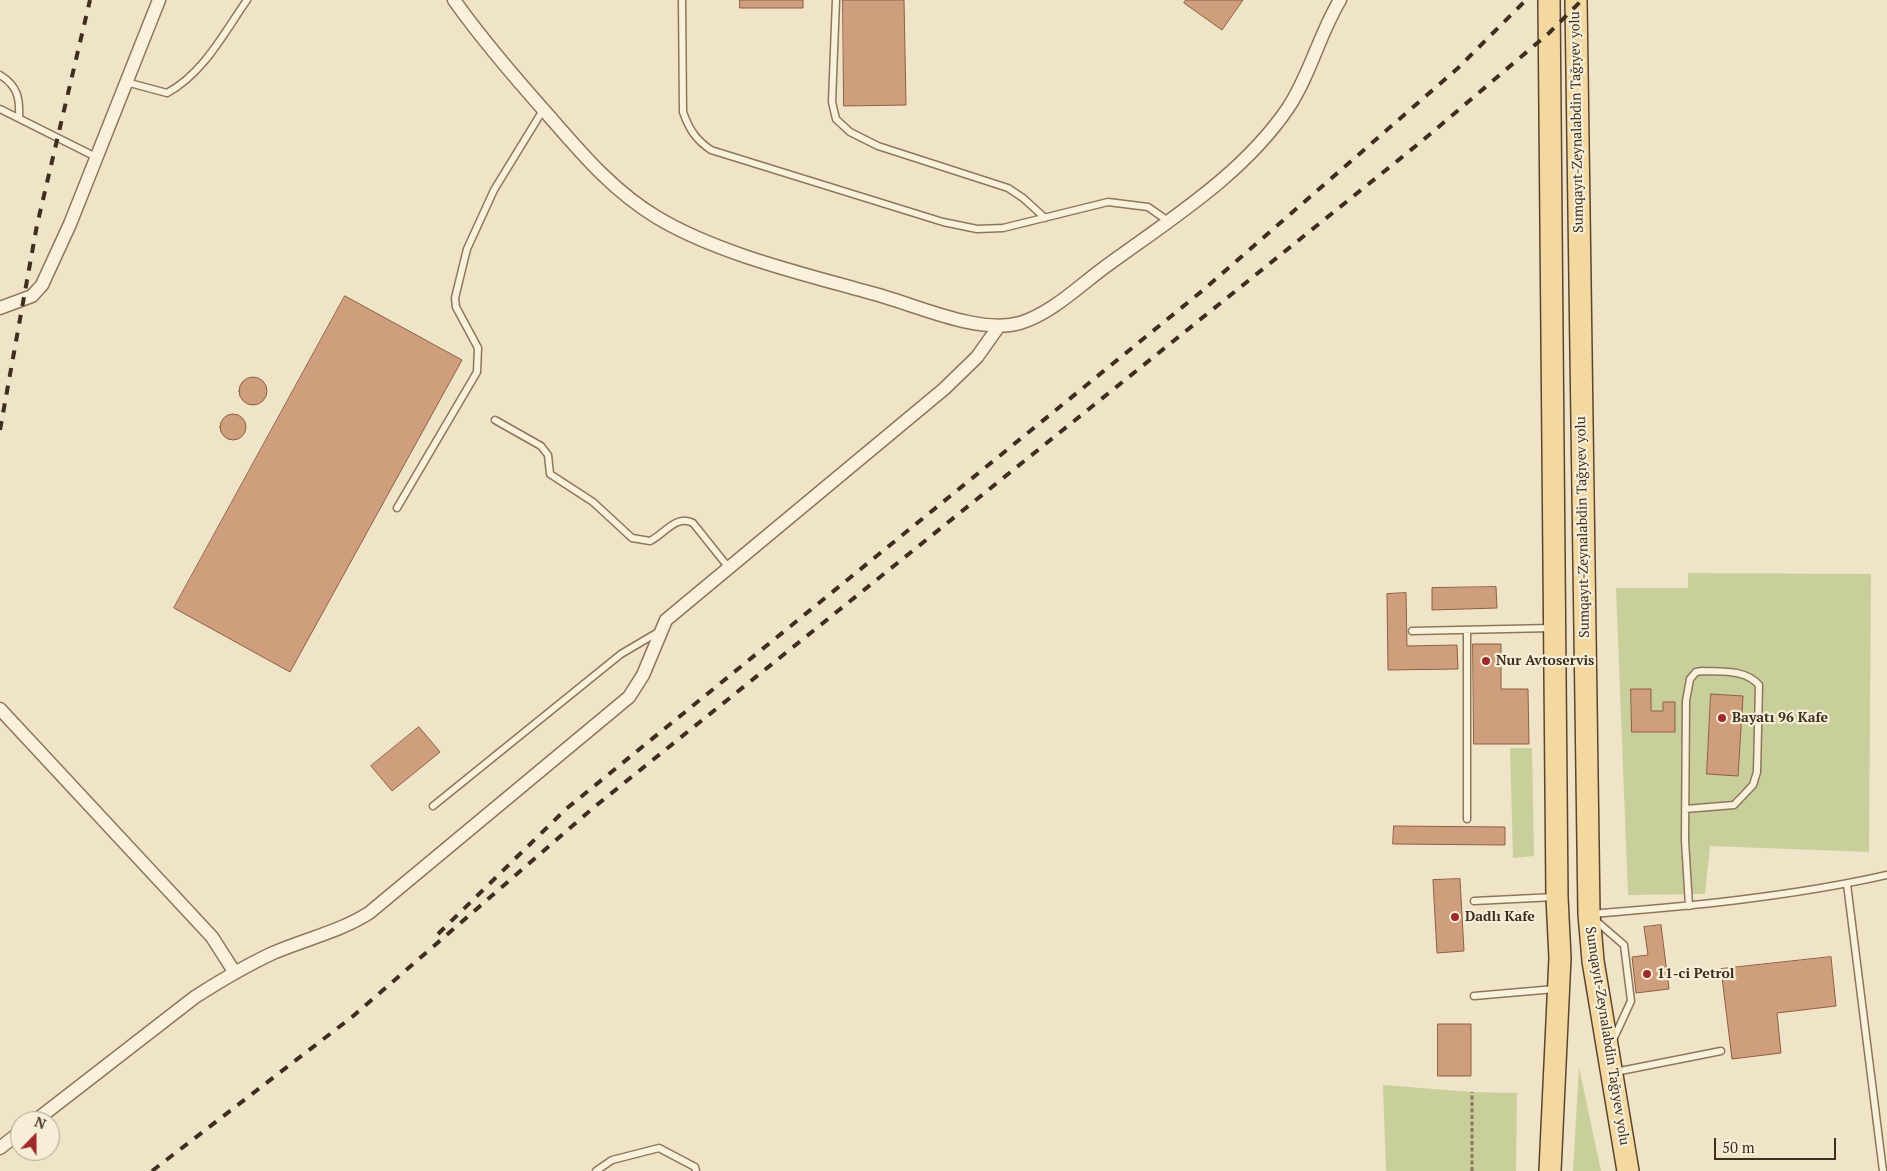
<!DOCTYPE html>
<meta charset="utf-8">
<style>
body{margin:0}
#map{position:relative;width:1887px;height:1171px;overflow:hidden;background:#f0e4c8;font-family:"PT Serif",serif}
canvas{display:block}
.north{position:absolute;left:10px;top:1111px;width:50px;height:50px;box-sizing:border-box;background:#f7eed8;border:1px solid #ada18e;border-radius:50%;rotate:22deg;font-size:14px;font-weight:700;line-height:20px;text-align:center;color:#3d2e20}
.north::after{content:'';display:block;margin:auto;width:18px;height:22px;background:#9e2a2b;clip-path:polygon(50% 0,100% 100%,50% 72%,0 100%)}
.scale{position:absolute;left:1714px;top:1138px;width:122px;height:22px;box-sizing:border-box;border:2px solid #3d2e20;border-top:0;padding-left:6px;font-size:15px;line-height:18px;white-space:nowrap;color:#3d2e20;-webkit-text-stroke:4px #f7eed8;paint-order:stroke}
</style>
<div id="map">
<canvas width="1887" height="1171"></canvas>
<div class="north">N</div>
<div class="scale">50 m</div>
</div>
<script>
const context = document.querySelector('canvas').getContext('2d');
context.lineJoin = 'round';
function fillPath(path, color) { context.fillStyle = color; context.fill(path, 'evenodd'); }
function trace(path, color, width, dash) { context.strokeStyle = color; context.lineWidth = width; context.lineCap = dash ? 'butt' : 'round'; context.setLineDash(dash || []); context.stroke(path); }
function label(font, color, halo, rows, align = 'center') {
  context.font = font + ' "PT Serif",serif'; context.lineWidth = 4.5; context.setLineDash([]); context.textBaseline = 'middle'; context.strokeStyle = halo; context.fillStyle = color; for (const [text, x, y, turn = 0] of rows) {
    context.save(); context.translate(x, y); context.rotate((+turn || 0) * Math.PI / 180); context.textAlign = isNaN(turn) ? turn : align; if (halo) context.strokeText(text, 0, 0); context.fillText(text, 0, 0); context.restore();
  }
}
const green = new Path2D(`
 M 1688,573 L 1871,574 L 1869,852 L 1710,846 L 1705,894 L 1628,895 L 1616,588 L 1688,588 Z
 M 1510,748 L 1532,748 L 1534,856 L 1513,858 Z
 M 1579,1067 L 1601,1171 L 1573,1171 Z
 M 1383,1085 L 1472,1092 L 1517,1093 L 1516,1171 L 1386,1171 Z`);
const building = new Path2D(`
 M 740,0 L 803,0 L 803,8 L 740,8 Z
 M 843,0 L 904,0 L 906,105 L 844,106 Z
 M 1186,0 L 1243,0 L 1222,30 L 1184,3 Z
 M 345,296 L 462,360 L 290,672 L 174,608 Z
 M239 391a14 14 0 1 1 28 0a14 14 0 1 1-28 0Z
 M220 427a13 13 0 1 1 26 0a13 13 0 1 1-26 0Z
 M 1496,587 L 1497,608 L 1432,610 L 1432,588 Z
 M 1406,593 L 1407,646 L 1457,645 L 1458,669 L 1388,670 L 1387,594 Z
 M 1473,644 L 1501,644 L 1501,689 L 1528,689 L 1529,744 L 1474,744 Z
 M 1631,689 L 1651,689 L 1651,711 L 1663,711 L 1663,702 L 1675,702 L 1675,732 L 1632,732 Z
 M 1711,694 L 1743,696 L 1738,776 L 1707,774 Z
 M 419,727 L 440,752 L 392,791 L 371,766 Z
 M 1394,826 L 1505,827 L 1505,845 L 1393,844 Z
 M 1460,879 L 1464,951 L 1437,953 L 1433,880 Z
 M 1661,925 L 1669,989 L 1636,993 L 1632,957 L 1648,955 L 1644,927 Z
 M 1831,957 L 1836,1006 L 1777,1013 L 1781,1053 L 1732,1059 L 1721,969 Z
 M 1438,1024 L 1471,1024 L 1471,1076 L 1438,1076 Z`);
const path = new Path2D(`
 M 1472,1171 L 1472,1092`);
const lane = new Path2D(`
 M 682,0 L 683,112 C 689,129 696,140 711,150 L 943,222 L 977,229 L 1003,228 L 1108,202 L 1148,207 L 1168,221
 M 836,0 L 832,102 L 836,119 L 850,132 L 878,146 L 1008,188 L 1023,198 L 1045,218
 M 0,75 C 18,86 20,99 19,118
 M 126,82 L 167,93 C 203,74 224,33 247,0
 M 0,109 L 96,157
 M 495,420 L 541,446 L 548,455 L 550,474 L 593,502 L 632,538 L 650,541 C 664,534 677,514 693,523 L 729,568
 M 397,508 L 477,372 L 478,348 L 456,307 L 455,298 L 467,249 L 494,190 L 543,110
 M 1412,631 L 1552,628
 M 433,806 L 621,654 L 660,631
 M 1685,809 L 1734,805 L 1753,785 L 1757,772 L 1759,685 C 1745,669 1722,672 1702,671 L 1696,672 L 1690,679 L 1686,701 L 1685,840 L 1689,906
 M 1467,819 L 1467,630
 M 1847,884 L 1883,1171
 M 1474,901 L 1555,897
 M 1591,914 C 1690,906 1790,897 1887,875
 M 1595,920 L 1624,945 L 1631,1001 L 1613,1040
 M 1474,996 L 1555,989
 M 1615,1072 L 1721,1051
 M 596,1171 L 612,1160 L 659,1148 L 695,1167 L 696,1171`);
const street = new Path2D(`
 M 454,0 C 483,41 516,79 549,116 C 582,154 614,192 658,218 C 722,256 813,276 885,297 C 923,308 981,334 1020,323 C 1050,314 1077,288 1101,270 C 1166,222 1242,176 1288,108 C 1310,75 1319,35 1340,0
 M 0,308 L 32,296 L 42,285 L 70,224 L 159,0
 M 0,709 L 212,937 L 235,973
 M 35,1121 L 195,997 C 220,981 245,966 273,953 C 305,939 339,932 369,913 L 629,697 L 643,675 L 666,620 L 944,389 L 977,357 L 999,326
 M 0,1148 L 20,1132`);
const primary = new Path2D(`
 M 1549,0 L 1557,897 L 1560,958 L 1550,1171
 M 1576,0 L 1589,914 L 1593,961 L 1628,1171`);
const rail = new Path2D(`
 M 0,430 L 37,225 L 90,0
 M 438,934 L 566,809 L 1202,291 L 1458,68 L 1526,0
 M 152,1171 L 352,1017 L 593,808 L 1422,141 L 1549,33 L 1582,0`);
const markers = [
 [1486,661,5,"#9e2a2b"],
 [1722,718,5,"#9e2a2b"],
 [1455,917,5,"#9e2a2b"],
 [1647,974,5,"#9e2a2b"]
];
const streetNames = [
 ["Sumqayıt-Zeynalabdin Tağıyev yolu",1577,122,-91],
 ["Sumqayıt-Zeynalabdin Tağıyev yolu",1583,527,-91],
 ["Sumqayıt-Zeynalabdin Tağıyev yolu",1607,1036,81]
];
const poiNames = [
 ["Nur Avtoservis",1496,661],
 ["Bayatı 96 Kafe",1732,718],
 ["Dadlı Kafe",1465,917],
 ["11-ci Petrol",1657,974]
];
fillPath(green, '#c9cf9b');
fillPath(building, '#cf9f7d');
trace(building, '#8d5f41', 1);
trace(lane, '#8d765c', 9);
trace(street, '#8d765c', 15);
trace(primary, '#5b4430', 24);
trace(path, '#8d765c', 3, [4, 2.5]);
trace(lane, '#faf1dc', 6);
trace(street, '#faf1dc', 12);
trace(primary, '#f3d9a0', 21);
trace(rail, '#3d2e20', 4, [9, 9]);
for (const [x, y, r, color] of markers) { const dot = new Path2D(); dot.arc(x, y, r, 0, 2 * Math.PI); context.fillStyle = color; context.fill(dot); trace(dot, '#f7eed8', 2); }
label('14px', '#3d2e20', '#f7eed8', streetNames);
label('bold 14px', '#3d2e20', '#f7eed8', poiNames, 'left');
</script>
